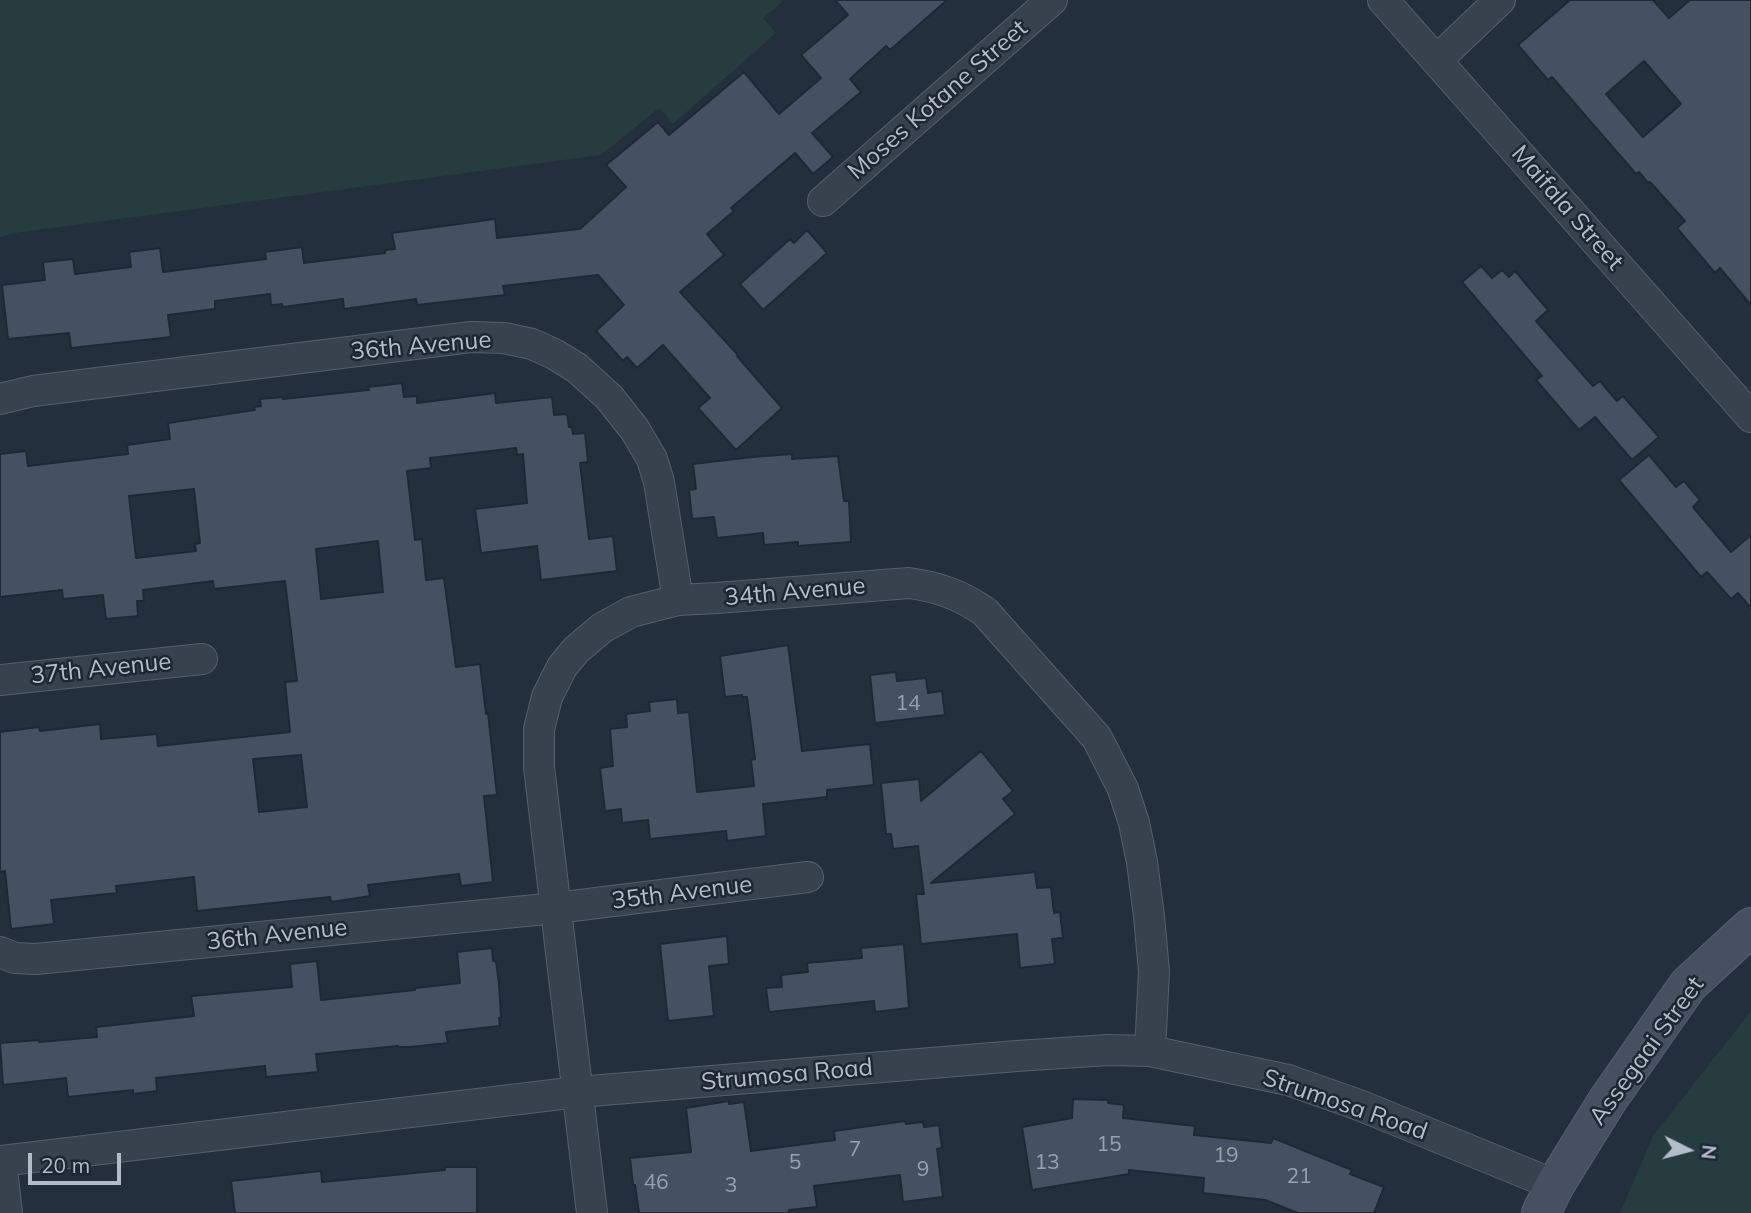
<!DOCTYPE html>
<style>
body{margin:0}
#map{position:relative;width:1751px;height:1213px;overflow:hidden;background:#242f3e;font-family:Mulish,sans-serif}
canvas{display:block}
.north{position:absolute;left:1653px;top:1115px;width:70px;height:70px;-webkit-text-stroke:5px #1d2633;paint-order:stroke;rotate:96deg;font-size:19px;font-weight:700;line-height:28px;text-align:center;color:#b4bcc9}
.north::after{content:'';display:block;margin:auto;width:24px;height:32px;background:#b4bcc9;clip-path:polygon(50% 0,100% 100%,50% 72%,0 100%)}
.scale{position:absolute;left:28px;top:1153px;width:93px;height:32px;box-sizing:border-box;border:4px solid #b4bcc9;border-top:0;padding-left:9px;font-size:21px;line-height:24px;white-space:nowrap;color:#b4bcc9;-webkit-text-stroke:5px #1d2633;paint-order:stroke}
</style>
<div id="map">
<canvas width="1751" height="1213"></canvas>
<div class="north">N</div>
<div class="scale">20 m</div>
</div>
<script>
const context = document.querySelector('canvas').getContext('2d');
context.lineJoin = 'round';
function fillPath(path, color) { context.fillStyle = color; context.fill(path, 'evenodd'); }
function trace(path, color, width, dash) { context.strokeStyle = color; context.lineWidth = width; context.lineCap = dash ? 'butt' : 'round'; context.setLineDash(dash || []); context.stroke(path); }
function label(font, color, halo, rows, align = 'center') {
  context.font = font + ' Mulish,sans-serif'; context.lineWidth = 5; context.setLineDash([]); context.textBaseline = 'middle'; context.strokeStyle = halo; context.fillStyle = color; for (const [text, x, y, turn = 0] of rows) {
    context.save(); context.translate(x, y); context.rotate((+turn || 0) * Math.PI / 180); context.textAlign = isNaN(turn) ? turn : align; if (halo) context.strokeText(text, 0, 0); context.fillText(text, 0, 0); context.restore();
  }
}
const green = new Path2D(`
 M 0,0 L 784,0 L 763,18 L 776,33 L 673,124 L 659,108 L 601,155 L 14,233 L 0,237 Z
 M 1751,1011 L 1751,1213 L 1620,1213 L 1653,1136 Z`);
const building = new Path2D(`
 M 835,0 L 947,0 L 890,50 L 886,46 L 850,79 L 861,92 L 812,133 L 833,157 L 813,174 L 795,153 L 731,208 L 734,211 L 707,234 L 724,255 L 680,292 L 738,355 L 737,356 L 782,408 L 736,450 L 698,408 L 710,398 L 663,345 L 637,368 L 627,357 L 623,361 L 596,331 L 624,305 L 598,275 L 503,286 L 505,295 L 417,305 L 416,299 L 344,309 L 343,299 L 283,307 L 282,304 L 271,305 L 270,294 L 215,301 L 215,309 L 168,315 L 171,337 L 71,348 L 69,333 L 8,339 L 2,285 L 45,280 L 43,262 L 73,259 L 75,274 L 131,267 L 129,252 L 160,248 L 163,272 L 266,259 L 265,252 L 302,247 L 304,263 L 385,253 L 385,250 L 395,249 L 392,233 L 495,219 L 497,238 L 580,229 L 626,187 L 606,165 L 658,122 L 669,135 L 744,72 L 779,114 L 821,78 L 801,55 L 848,15 Z
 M 1570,0 L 1653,0 L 1669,18 L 1690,0 L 1751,0 L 1751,305 L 1720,268 L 1715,273 L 1677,228 L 1685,221 L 1650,182 L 1648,183 L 1639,172 L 1636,174 L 1552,77 L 1548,80 L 1518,45 ZM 1644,61 L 1681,104 L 1643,137 L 1606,94 Z
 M 807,230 L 827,253 L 763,310 L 740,284 L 790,239 L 794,243 Z
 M 1481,266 L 1492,278 L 1502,270 L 1509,277 L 1515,271 L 1548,310 L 1536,321 L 1593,386 L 1600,381 L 1617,401 L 1623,396 L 1659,437 L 1632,460 L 1595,417 L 1579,430 L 1536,380 L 1542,376 L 1462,282 Z
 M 402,383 L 404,397 L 417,396 L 417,403 L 495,393 L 496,403 L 552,397 L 554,415 L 567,414 L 569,427 L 572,427 L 573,434 L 585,433 L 588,462 L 580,463 L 589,539 L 613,536 L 617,571 L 541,580 L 537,546 L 481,553 L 475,509 L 527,503 L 523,454 L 517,455 L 516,448 L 430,458 L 431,468 L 407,471 L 415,540 L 422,539 L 426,580 L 444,578 L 456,667 L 480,664 L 486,714 L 488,713 L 497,795 L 484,796 L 493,882 L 461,886 L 459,874 L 368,885 L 370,896 L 331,902 L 330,897 L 197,911 L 194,877 L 116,886 L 117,893 L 51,900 L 54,924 L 11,929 L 5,871 L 0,872 L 0,732 L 39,727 L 40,731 L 100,724 L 101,739 L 157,734 L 158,746 L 290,732 L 285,682 L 297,681 L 285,581 L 214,589 L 213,581 L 143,590 L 144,601 L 137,601 L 138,616 L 106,619 L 103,595 L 63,599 L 62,590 L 0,597 L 0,454 L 26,451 L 28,466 L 128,454 L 127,445 L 170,439 L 168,423 L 255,410 L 254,407 L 261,406 L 260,399 L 283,397 L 283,399 L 369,390 L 368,387 ZM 194,489 L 200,543 L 195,544 L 196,551 L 136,558 L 129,496 ZM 378,541 L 383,592 L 321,599 L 316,549 ZM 301,755 L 307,807 L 259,812 L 253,759 Z
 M 792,454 L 792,459 L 838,456 L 844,501 L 849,501 L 851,542 L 798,546 L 798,542 L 764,545 L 763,533 L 717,538 L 714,517 L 692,519 L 689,490 L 696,489 L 693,464 L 752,457 Z
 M 1649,455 L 1676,487 L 1684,481 L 1700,500 L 1693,507 L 1731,552 L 1751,535 L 1751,608 L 1738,593 L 1731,599 L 1707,572 L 1701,577 L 1619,480 Z
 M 788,645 L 802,751 L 870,744 L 874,785 L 827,790 L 827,797 L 763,804 L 766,836 L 727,841 L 726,831 L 650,839 L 648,820 L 622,823 L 621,809 L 605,811 L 600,768 L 613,766 L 610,729 L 627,727 L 626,714 L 650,711 L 649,702 L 677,699 L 678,713 L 689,712 L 697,792 L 754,786 L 751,760 L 755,759 L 747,697 L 742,697 L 742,695 L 725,697 L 720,656 Z
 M 896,672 L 897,681 L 926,678 L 928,693 L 942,691 L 945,715 L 875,723 L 870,675 Z
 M 981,751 L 1013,791 L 1003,799 L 1015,814 L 931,883 L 1035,872 L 1037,888 L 1051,887 L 1054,913 L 1060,912 L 1063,938 L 1052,939 L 1055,964 L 1020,968 L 1017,934 L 921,944 L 916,894 L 924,894 L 918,846 L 893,849 L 891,834 L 886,834 L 881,783 L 919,779 L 921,801 Z
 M 727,936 L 729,964 L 709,966 L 714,1016 L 668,1021 L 660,944 Z
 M 904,944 L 909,1008 L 875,1012 L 874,1001 L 769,1012 L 766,988 L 782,987 L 781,975 L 808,972 L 807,963 L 862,958 L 861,948 Z
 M 492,948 L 493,961 L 496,961 L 499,983 L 501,1017 L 499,1018 L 500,1026 L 446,1032 L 448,1043 L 410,1047 L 398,1047 L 398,1046 L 316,1054 L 318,1072 L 266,1077 L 265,1066 L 156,1078 L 157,1091 L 133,1094 L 133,1090 L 68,1097 L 66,1078 L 3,1085 L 0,1043 L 39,1040 L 39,1042 L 97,1037 L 96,1027 L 194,1016 L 191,996 L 292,987 L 290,964 L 317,961 L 321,1000 L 415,990 L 415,988 L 460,983 L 457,952 Z
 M 1073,1099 L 1108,1100 L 1108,1103 L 1124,1105 L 1123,1118 L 1195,1126 L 1194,1135 L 1271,1143 L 1273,1138 L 1352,1170 L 1350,1174 L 1384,1187 L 1374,1213 L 1298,1213 L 1265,1200 L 1203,1193 L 1204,1178 L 1129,1170 L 1129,1174 L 1032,1190 L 1022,1127 L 1072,1118 Z
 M 729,1101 L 729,1104 L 744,1102 L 751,1151 L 835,1140 L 834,1131 L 905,1121 L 906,1124 L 923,1122 L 924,1127 L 939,1125 L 942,1148 L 937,1149 L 943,1197 L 903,1202 L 900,1175 L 814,1186 L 817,1207 L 789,1210 L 789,1213 L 639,1213 L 635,1185 L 633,1185 L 630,1158 L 691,1152 L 686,1108 Z
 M 445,1167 L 477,1167 L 477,1213 L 235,1213 L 231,1181 L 321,1171 L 322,1182 L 445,1170 Z`);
const street = new Path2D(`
 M 1383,0 L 1751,417
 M 1437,60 L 1500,0
 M 823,201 L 1052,0
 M 0,399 L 33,391 L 471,337 L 504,338 L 532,344 L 554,354 L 577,368 L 609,397 L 635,430 L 652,459 L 659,482 L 678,600
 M 0,680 L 202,659
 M 0,952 L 15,958 L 36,959 L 556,908 L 808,877
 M 0,1161 L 578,1092 L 1017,1056 L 1108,1050 L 1150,1051 L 1288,1080 L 1359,1105 L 1555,1185
 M 1,1161 L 7,1213
 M 592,1213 L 539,767 L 539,729 L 547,697 L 562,667 L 576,650 L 602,628 L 631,612 L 678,600 L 717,598 L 909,583 C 938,587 961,595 985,612 L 1097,738 L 1123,789 L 1134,823 L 1142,862 L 1149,916 L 1154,972 L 1150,1051`);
const secondary = new Path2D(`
 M 1541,1213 L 1555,1185 L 1607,1101 L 1688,985 L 1751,927`);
const numberNames = [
 ["14",908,704],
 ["15",1109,1145],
 ["7",855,1150],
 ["19",1226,1156],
 ["5",795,1163],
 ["13",1047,1163],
 ["9",923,1170],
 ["21",1299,1177],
 ["46",656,1183],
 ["3",731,1186]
];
const streetNames = [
 ["Moses Kotane Street",938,100,-41],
 ["Maifala Street",1567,208,49],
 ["36th Avenue",421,346,-5],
 ["34th Avenue",795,592,-5],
 ["37th Avenue",101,669,-6],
 ["35th Avenue",682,893,-7],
 ["36th Avenue",277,935,-6],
 ["Assegaai Street",1647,1051,-54],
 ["Strumosa Road",787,1075,-5],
 ["Strumosa Road",1345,1105,19]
];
fillPath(green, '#263c3f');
fillPath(building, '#455162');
trace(building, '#1f2835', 2);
trace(street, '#565f6c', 32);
trace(secondary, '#565f6c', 40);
trace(street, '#38414e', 30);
trace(secondary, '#465061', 38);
label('21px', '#98a1af', null, numberNames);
label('24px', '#b4bcc9', '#1d2633', streetNames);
</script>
